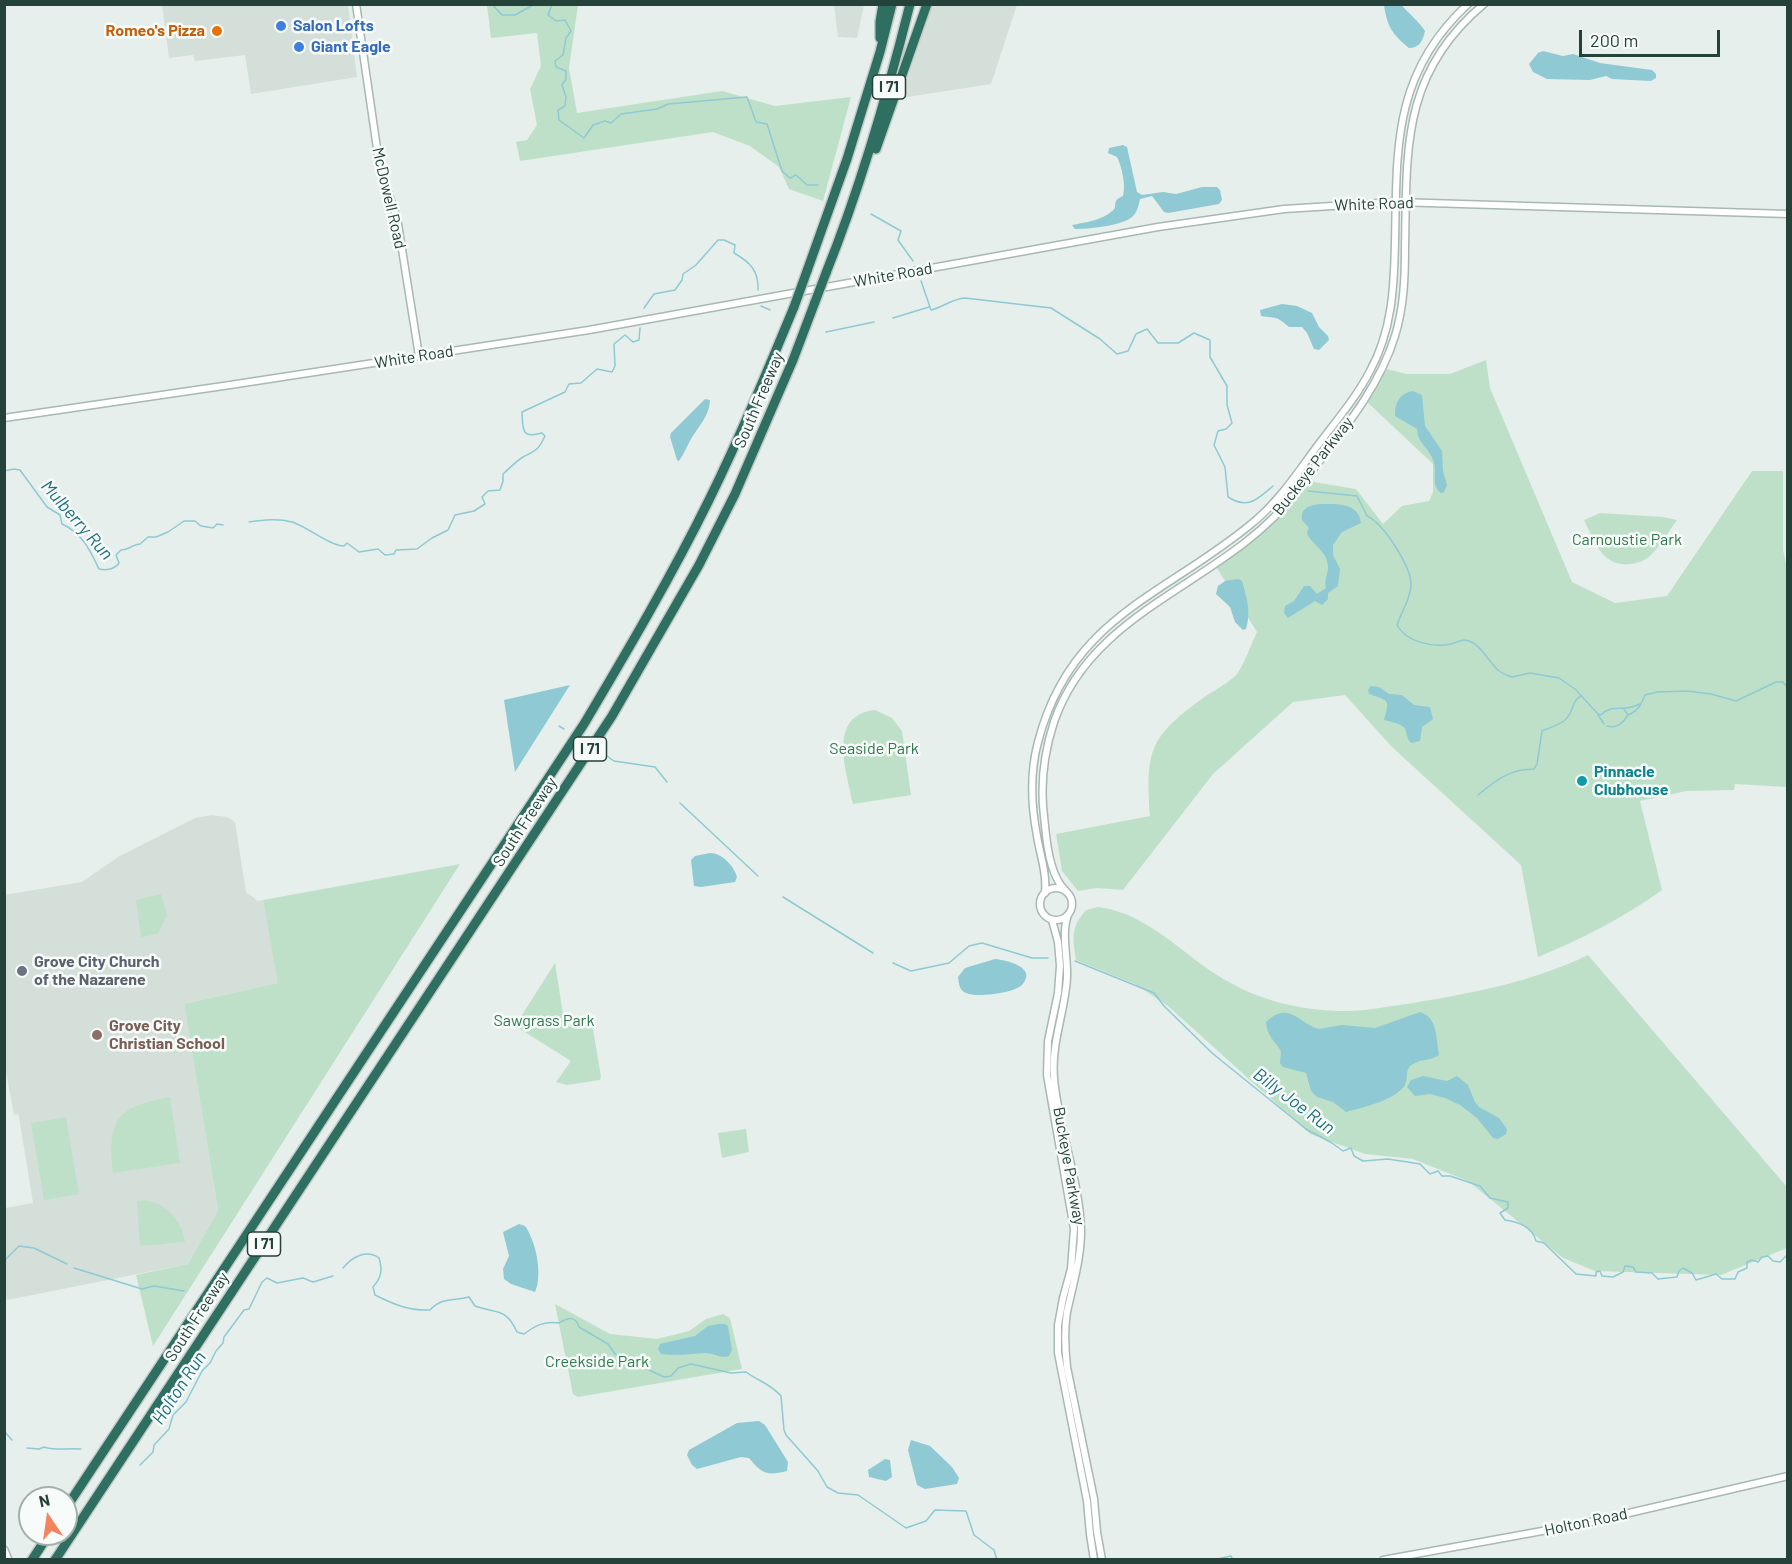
<!DOCTYPE html>
<style>
body{margin:0}
#map{position:relative;width:1792px;height:1564px;overflow:hidden;background:#e6efeb;font-family:Barlow,sans-serif}
canvas{display:block}
.frame{position:absolute;inset:0;border:6px solid #24423a;pointer-events:none}
.north{position:absolute;left:18px;top:1486px;width:60px;height:60px;box-sizing:border-box;background:#f7fbf9;border:2px solid #a3b1ad;border-radius:50%;rotate:347deg;font-size:16px;font-weight:700;line-height:24px;text-align:center;color:#24423a}
.north::after{content:'';display:block;margin:auto;width:21px;height:27px;background:#f4845f;clip-path:polygon(50% 0,100% 100%,50% 72%,0 100%)}
.scale{position:absolute;left:1579px;top:30px;width:141px;height:27px;box-sizing:border-box;border:3px solid #24423a;border-top:0;padding-left:8px;font-size:18px;line-height:21px;white-space:nowrap;color:#24423a;-webkit-text-stroke:4px #f7fbf9;paint-order:stroke}
</style>
<div id="map">
<canvas width="1792" height="1564"></canvas>
<div class="frame"></div>
<div class="north">N</div>
<div class="scale">200 m</div>
</div>
<script>
const context = document.querySelector('canvas').getContext('2d');
context.lineJoin = 'round';
function fillPath(path, color) { context.fillStyle = color; context.fill(path, 'evenodd'); }
function trace(path, color, width, dash) { context.strokeStyle = color; context.lineWidth = width; context.lineCap = dash ? 'butt' : 'round'; context.setLineDash(dash || []); context.stroke(path); }
function label(font, color, halo, rows, align = 'center') {
  context.font = font + ' Barlow,sans-serif'; context.lineWidth = 5; context.setLineDash([]); context.textBaseline = 'middle'; context.strokeStyle = halo; context.fillStyle = color; for (const [text, x, y, turn = 0] of rows) {
    context.save(); context.translate(x, y); context.rotate((+turn || 0) * Math.PI / 180); context.textAlign = isNaN(turn) ? turn : align; if (halo) context.strokeText(text, 0, 0); context.fillText(text, 0, 0); context.restore();
  }
}
const built = new Path2D(`
 M 162,5 L 348,5 L 357,77 L 251,94 L 245,55 L 195,61 L 193,55 L 169,58 Z
 M 834,5 L 864,5 L 857,38 L 838,37 Z
 M 932,5 L 1017,5 L 991,84 L 901,98 Z
 M 211,815 L 227,817 L 235,822 L 246,892 L 258,901 L 263,900 L 279,983 L 184,1004 L 218,1210 L 188,1264 L 7,1300 L 4,1285 L 5,1208 L 33,1203 L 19,1117 L 18,1114 L 14,1115 L 5,1067 L 4,895 L 82,882 L 118,857 L 195,818 Z`);
const green = new Path2D(`
 M 487,5 L 578,5 L 569,68 L 577,113 L 722,91 L 775,106 L 851,97 L 823,201 L 789,189 L 779,167 L 750,146 L 713,132 L 520,161 L 516,142 L 527,140 L 537,125 L 530,89 L 541,66 L 537,33 L 491,38 Z
 M 1486,360 L 1490,388 L 1572,582 L 1615,603 L 1667,596 L 1752,471 L 1783,471 L 1783,550 L 1788,573 L 1787,787 L 1735,784 L 1734,790 L 1686,791 L 1640,801 L 1662,890 C 1623,918 1582,939 1538,957 L 1521,865 L 1392,747 L 1345,695 L 1293,702 L 1213,774 L 1123,890 L 1097,888 L 1078,891 L 1062,871 L 1056,834 L 1150,816 C 1146,751 1148,738 1203,698 C 1213,691 1229,683 1237,674 C 1245,662 1251,645 1257,632 L 1215,565 C 1254,539 1279,519 1307,481 L 1356,489 L 1383,524 L 1402,506 L 1429,501 L 1433,492 L 1433,464 L 1366,401 L 1387,369 L 1407,374 L 1450,374 Z
 M 1600,513 L 1663,517 L 1677,520 C 1669,531 1662,544 1652,554 C 1646,560 1639,563 1631,564 C 1603,568 1594,541 1584,520 Z
 M 875,710 L 892,718 L 902,731 L 911,795 L 853,804 C 847,773 826,715 875,710 Z
 M 460,864 L 153,1346 L 136,1275 L 188,1264 L 218,1210 L 184,1004 L 278,983 L 263,900 Z
 M 161,894 L 167,915 L 158,934 L 141,937 L 136,900 Z
 M 1098,907 C 1149,913 1184,957 1227,981 C 1261,1001 1301,1010 1340,1011 C 1364,1012 1389,1006 1413,1003 C 1473,993 1532,982 1588,955 L 1787,1187 L 1787,1248 L 1721,1275 L 1595,1271 L 1563,1258 L 1468,1181 L 1413,1159 L 1365,1154 L 1310,1134 L 1168,1006 L 1135,984 L 1076,960 C 1073,938 1070,928 1086,910 Z
 M 555,963 L 565,1027 L 592,1023 L 601,1077 L 600,1080 L 567,1085 L 556,1082 L 571,1061 L 515,1026 Z
 M 170,1097 L 180,1163 L 113,1173 C 107,1118 117,1107 170,1097 Z
 M 66,1117 L 79,1194 L 44,1200 L 31,1123 Z
 M 746,1129 L 749,1152 L 722,1158 L 718,1133 Z
 M 145,1200 C 168,1205 181,1219 185,1242 L 140,1246 L 137,1201 Z
 M 555,1304 L 610,1334 L 657,1339 L 689,1331 L 706,1319 L 723,1314 L 730,1318 L 742,1369 L 578,1397 L 573,1394 Z`);
const water = new Path2D(`
 M 1384,5 L 1401,5 C 1408,12 1420,23 1425,31 C 1423,40 1420,48 1409,48 C 1392,34 1387,26 1384,5 Z
 M 1543,51 L 1563,56 L 1573,54 L 1600,63 L 1652,70 L 1656,74 L 1656,78 L 1651,81 L 1612,79 L 1606,76 L 1590,80 L 1547,79 L 1533,72 L 1529,64 L 1538,53 Z
 M 1123,145 L 1127,147 L 1137,192 L 1142,195 L 1163,192 L 1176,194 L 1202,187 L 1217,187 L 1220,190 L 1222,200 L 1219,204 L 1168,213 L 1164,212 L 1152,196 L 1140,199 C 1139,204 1137,213 1133,216 C 1123,226 1088,229 1075,229 L 1072,225 C 1087,222 1105,220 1115,208 C 1115,201 1116,199 1123,196 C 1126,185 1122,167 1117,157 L 1108,153 L 1109,148 Z
 M 1282,304 L 1297,306 L 1312,313 L 1319,327 L 1328,336 L 1329,340 L 1319,350 L 1314,349 L 1307,333 L 1302,327 L 1289,327 C 1275,315 1278,319 1261,316 L 1260,310 Z
 M 1413,391 L 1422,395 L 1425,426 L 1442,451 L 1443,471 L 1447,485 L 1444,492 L 1441,493 C 1430,485 1438,472 1433,460 C 1429,448 1418,444 1417,429 L 1395,416 C 1394,403 1400,393 1413,391 Z
 M 705,399 L 710,400 C 710,415 698,427 691,439 C 687,446 684,454 679,461 L 677,460 L 670,437 L 671,433 Z
 M 1319,504 C 1336,504 1359,502 1361,523 L 1342,532 L 1333,545 L 1333,555 L 1340,569 L 1338,586 L 1328,593 L 1328,599 L 1322,605 L 1315,601 L 1288,618 L 1284,613 L 1285,606 L 1294,601 L 1304,586 L 1310,586 L 1317,594 L 1326,588 C 1324,581 1327,576 1328,569 C 1329,554 1316,547 1308,536 L 1307,532 L 1309,528 L 1302,520 C 1301,508 1308,506 1319,504 Z
 M 1238,579 L 1242,581 C 1247,598 1251,612 1246,629 L 1243,630 L 1235,622 L 1230,607 L 1216,594 L 1218,586 L 1225,581 Z
 M 570,685 L 515,772 L 504,700 Z
 M 1371,686 L 1379,687 L 1389,694 L 1402,695 L 1414,705 L 1430,707 L 1433,719 L 1422,727 L 1420,741 L 1411,743 L 1408,739 L 1405,728 L 1399,724 L 1384,720 C 1390,699 1389,701 1369,694 L 1368,690 Z
 M 710,853 C 722,853 734,866 737,877 L 735,882 L 701,887 L 694,886 L 691,860 L 695,856 Z
 M 995,959 C 1006,960 1038,967 1022,985 C 1014,993 977,998 966,993 C 959,990 959,984 958,977 L 965,968 Z
 M 1420,1012 C 1438,1017 1436,1039 1439,1055 C 1430,1061 1421,1059 1413,1064 C 1404,1069 1409,1078 1405,1085 C 1394,1101 1364,1107 1346,1112 L 1333,1102 L 1317,1097 L 1311,1091 L 1306,1073 L 1283,1067 L 1280,1063 L 1281,1051 C 1274,1040 1267,1036 1266,1022 C 1289,1000 1298,1023 1319,1029 L 1342,1025 L 1375,1028 Z
 M 1423,1076 L 1447,1081 L 1457,1076 L 1468,1085 L 1475,1102 L 1479,1107 L 1499,1118 L 1507,1129 L 1506,1134 L 1498,1139 L 1493,1138 L 1477,1118 L 1460,1105 L 1445,1098 L 1430,1094 L 1415,1096 L 1407,1087 L 1411,1080 Z
 M 519,1224 L 525,1226 C 536,1241 543,1275 535,1292 L 511,1284 L 504,1279 L 503,1269 L 509,1256 L 503,1232 Z
 M 718,1324 L 725,1324 L 728,1326 L 732,1350 L 729,1356 C 720,1359 715,1353 705,1353 C 690,1354 676,1356 661,1354 L 658,1349 L 660,1344 L 695,1336 L 708,1326 Z
 M 759,1421 L 765,1425 L 788,1462 L 787,1471 C 767,1476 762,1474 749,1458 L 741,1457 L 697,1469 L 692,1465 L 687,1455 L 689,1450 L 737,1423 Z
 M 911,1440 L 930,1446 L 952,1467 L 959,1478 L 957,1484 L 925,1489 L 917,1485 L 908,1450 Z
 M 885,1459 L 890,1460 L 892,1477 L 886,1481 L 869,1477 L 868,1470 Z`);
const stream = new Path2D(`
 M 492,4 L 502,15 L 515,15 L 535,4
 M 552,4 L 548,15 L 556,21 L 565,20 L 571,31 L 566,38 L 563,55 L 555,61 L 556,67 L 566,71 L 566,79 L 562,85 L 566,97 L 565,106 L 558,110 L 559,120 L 584,138 L 593,125 L 605,121 L 611,123 L 621,114 L 657,109 L 668,104 L 747,97 L 756,122 L 767,124 L 782,171 L 790,178 L 796,175 L 807,185 L 818,185
 M 871,214 L 901,231 L 898,240 L 913,261
 M 921,281 L 931,310 C 944,307 951,299 965,298 L 1051,308 L 1100,339 L 1117,354 L 1128,351 L 1136,334 L 1147,329 L 1158,343 L 1178,343 L 1194,333 L 1210,340 L 1210,357 L 1227,386 L 1227,405 L 1232,423 L 1226,429 L 1218,431 L 1214,445 L 1225,467 L 1228,497 C 1249,510 1257,499 1273,486
 M 761,306 L 770,310
 M 644,308 L 654,294 L 675,290 L 682,280 L 683,274 L 696,265 L 718,240 L 724,240 L 735,245 L 734,253 C 750,262 759,271 758,290
 M 893,318 L 929,307
 M 826,332 L 874,322
 M 4,471 L 14,469 L 20,470 L 47,507 L 60,515 L 62,524 C 82,533 90,550 99,569 C 106,571 115,569 119,563 L 116,555 L 121,550 C 129,550 133,544 140,544 L 148,537 L 156,537 L 168,532 L 184,521 L 195,521 L 201,526 L 213,528 L 217,524 L 223,525
 M 1308,491 L 1357,496 L 1367,516 C 1383,523 1412,567 1411,586 C 1409,603 1402,610 1397,625 C 1406,642 1433,648 1451,644 C 1456,643 1460,640 1464,640 C 1480,641 1488,662 1499,671 C 1503,674 1507,675 1512,677 L 1530,673 L 1559,678 L 1575,689 L 1598,714 L 1601,715 C 1612,703 1624,713 1640,704
 M 249,522 C 263,520 278,518 292,522 C 308,527 330,546 344,546 L 347,543 L 359,552 L 378,549 L 385,555 L 394,554 L 396,550 L 417,549 L 432,538 L 448,530 L 455,515 L 474,511 L 485,504 L 482,497 L 488,491 L 500,490 L 503,481 L 503,474 C 509,469 516,461 523,457 C 536,450 538,451 545,436 L 542,433 C 521,439 523,430 522,412 L 565,392 L 569,384 L 581,383 L 597,369 L 612,372 L 615,366 L 614,344 L 625,335 L 633,342 L 639,340 L 640,328
 M 1624,709 L 1628,715 C 1638,711 1641,705 1645,695 L 1657,692 L 1687,691 L 1711,694 L 1736,701 L 1776,682 L 1783,682 L 1788,688
 M 1598,715 L 1604,724
 M 559,726 L 564,729
 M 1607,726 C 1617,729 1623,723 1628,715
 M 604,754 L 614,761 L 655,767 L 667,782
 M 1478,795 C 1496,780 1510,769 1534,769 L 1537,764 L 1542,731 C 1549,728 1559,725 1565,720 C 1574,713 1571,701 1581,696
 M 680,803 L 758,876
 M 783,897 L 873,953
 M 1075,961 L 1154,993 L 1164,1006 L 1212,1053 L 1306,1129 L 1332,1143 L 1343,1151 L 1351,1148 L 1354,1156 L 1363,1161 L 1388,1159 L 1420,1164 L 1430,1174 L 1438,1171 L 1442,1176 L 1450,1176 L 1480,1186 L 1490,1198 L 1508,1202 L 1508,1208 L 1500,1213 L 1505,1220 C 1518,1222 1532,1226 1536,1241 L 1544,1243 L 1576,1274 L 1596,1276 L 1596,1272 L 1600,1271 L 1602,1276 L 1613,1277 L 1623,1272 L 1625,1266 L 1633,1267 L 1636,1272 L 1652,1273 L 1658,1279 L 1677,1277 L 1679,1271 L 1683,1268 L 1692,1273 L 1696,1280 L 1716,1274 L 1722,1279 L 1735,1279 L 1738,1272 L 1747,1268 L 1747,1262 L 1752,1260 L 1758,1262 L 1762,1257 L 1768,1256 L 1773,1261 L 1780,1262 L 1788,1254
 M 893,963 L 911,971 L 949,963 L 969,946 L 982,943 L 1032,958 L 1048,958
 M 4,1261 L 19,1246 L 34,1248 L 67,1264
 M 74,1268 L 142,1289 L 154,1286 L 184,1291
 M 343,1268 C 352,1257 366,1249 379,1258 C 383,1270 381,1278 373,1287 L 375,1295 C 393,1304 409,1311 430,1310 C 442,1297 453,1301 469,1297 L 475,1306 C 496,1314 506,1307 517,1332 L 524,1334 C 536,1325 545,1321 559,1323 C 568,1318 575,1315 579,1327 L 608,1344 L 615,1354 L 664,1377 L 671,1376 L 678,1368 L 691,1364 L 731,1373 L 746,1372 C 758,1381 771,1384 781,1396 L 784,1430 L 786,1435 L 818,1471 L 827,1487 L 838,1493 L 858,1495 L 906,1528 L 926,1521 L 935,1510 L 966,1511 L 974,1535 L 994,1550 L 997,1560
 M 4,1431 L 12,1440
 M 27,1448 L 39,1449 L 44,1447 C 55,1451 68,1448 81,1449
 M 140,1465 L 153,1452 L 154,1445 L 169,1429 L 173,1415 L 186,1402 L 202,1371 L 210,1363 L 216,1351 L 223,1343 L 224,1337 L 244,1310 L 249,1309 L 262,1282 L 267,1278 L 277,1283 L 303,1278 L 313,1282 L 333,1276
 M 1213,1560 L 1231,1556 L 1233,1560`);
const tertiary = new Path2D(`
 M 356,4 L 380,169 L 397,218 L 419,356
 M 4,418 L 230,385 L 589,330 L 1158,227 L 1284,209 L 1396,202 L 1788,214
 M1040 904a16 16 0 1 1 32 0a16 16 0 1 1-32 0Z
 M 1066,891 C 1049,876 1046,838 1044,816 C 1040,784 1044,753 1054,722 C 1094,605 1227,584 1296,492 C 1332,443 1377,395 1395,336 C 1404,307 1405,277 1405,247 C 1407,150 1401,73 1484,4
 M 1045,893 C 1047,873 1040,855 1037,836 C 1031,805 1030,772 1038,742 C 1070,618 1162,597 1250,525 C 1278,503 1297,473 1318,445 C 1336,421 1356,398 1370,371 C 1392,331 1394,288 1395,243 C 1397,149 1392,74 1468,4
 M 1068,915 C 1061,933 1068,958 1067,978 C 1065,1012 1051,1043 1054,1078 C 1058,1128 1080,1181 1081,1231 C 1081,1259 1073,1284 1067,1312 C 1064,1330 1065,1349 1067,1367 L 1094,1499 L 1097,1532 L 1102,1560
 M 1052,920 L 1058,942 L 1060,966 L 1058,993 L 1048,1041 L 1047,1075 L 1074,1229 L 1071,1269 L 1063,1298 L 1058,1325 L 1058,1353 L 1087,1501 L 1090,1534 L 1094,1560
 M 1383,1560 L 1586,1523 L 1788,1476`);
const secondary = new Path2D(`
 M 4,1550 L 8,1560`);
const motorway = new Path2D(`
 M 880,38 L 880,22 L 883,4
 M 876,149 L 927,4
 M 807,271 L 847,159 L 880,52 L 892,4
 M 826,273 C 861,186 887,96 910,4
 M 66,1508 L 584,724 C 628,650 671,577 709,500 C 740,437 767,372 794,307
 M 32,1560 L 49,1534
 M 55,1560 L 612,716 L 699,565 L 735,494 L 793,360 L 815,302`);
const motorwayBridge = new Path2D(`
 M 815,302 L 826,273
 M 794,307 L 807,271`);
const markers = [
 [281,26,6,"#3f7fe0"],
 [217,31,6,"#e8710a"],
 [299,47,6,"#3f7fe0"],
 [1582,781,6,"#0f9aa8"],
 [22,971,6,"#6b7280"],
 [97,1035,6,"#8d6e63"]
];
const shields = [
 [889,87,33],
 [590,749,33],
 [264,1244,33]
];
const shieldNames = [
 ["I 71",889,87],
 ["I 71",590,749],
 ["I 71",264,1244]
];
const shopNames = [
 ["Salon Lofts",293,26],
 ["Giant Eagle",311,47]
];
const foodNames = [
 ["Romeo's Pizza",205,31]
];
const streetNames = [
 ["McDowell Road",389,198,77],
 ["White Road",1374,204,-2],
 ["White Road",893,275,-10],
 ["White Road",414,357,-9],
 ["South Freeway",759,400,-67],
 ["Buckeye Parkway",1313,466,-52],
 ["South Freeway",525,822,-57],
 ["Buckeye Parkway",1069,1166,80],
 ["South Freeway",197,1317,-57],
 ["Holton Road",1586,1522,-12]
];
const parkNames = [
 ["Carnoustie Park",1627,540],
 ["Seaside Park",874,749],
 ["Sawgrass Park",544,1021],
 ["Creekside Park",597,1362]
];
const cultureNames = [
 ["Pinnacle",1594,772],
 ["Clubhouse",1594,790]
];
const worshipNames = [
 ["Grove City Church",34,962],
 ["of the Nazarene",34,980]
];
const educationNames = [
 ["Grove City",109,1026],
 ["Christian School",109,1044]
];
const waterNames = [
 ["Mulberry Run",77,520,49],
 ["Billy Joe Run",1294,1101,37],
 ["Holton Run",179,1388,-57]
];
fillPath(built, '#d4dfda');
fillPath(green, '#bfe0c8');
fillPath(water, '#8ec9d4');
trace(stream, '#8ec9d4', 1.5);
trace(tertiary, '#a8b8b2', 9);
trace(secondary, '#a4bbb3', 10);
trace(motorway, '#c2cac8', 12);
trace(tertiary, '#fff', 6);
trace(secondary, '#fff', 7);
trace(motorway, '#2f6f62', 9);
trace(motorwayBridge, '#c2cac8', 12, []);
trace(motorwayBridge, '#2f6f62', 9);
for (const [x, y, r, color] of markers) { const dot = new Path2D(); dot.arc(x, y, r, 0, 2 * Math.PI); context.fillStyle = color; context.fill(dot); trace(dot, '#f7fbf9', 2); }
for (const [x, y, w] of shields) { const box = new Path2D(); box.roundRect(x - w / 2, y - 12, w, 24, 4.5); context.fillStyle = '#f7fbf9'; context.fill(box); trace(box, '#24423a', 1.5); }
label('bold 15px', '#24423a', null, shieldNames);
label('bold 16px', '#366cbe', '#f7fbf9', shopNames, 'left');
label('bold 16px', '#c56008', '#f7fbf9', foodNames, 'right');
label('16px', '#24423a', '#f7fbf9', streetNames);
label('16px', '#2d7a4b', '#f7fbf9', parkNames);
label('bold 16px', '#0d838f', '#f7fbf9', cultureNames, 'left');
label('bold 16px', '#5b616d', '#f7fbf9', worshipNames, 'left');
label('bold 16px', '#785e54', '#f7fbf9', educationNames, 'left');
label('italic 18px', '#1c6f80', '#f7fbf9', waterNames);
</script>
